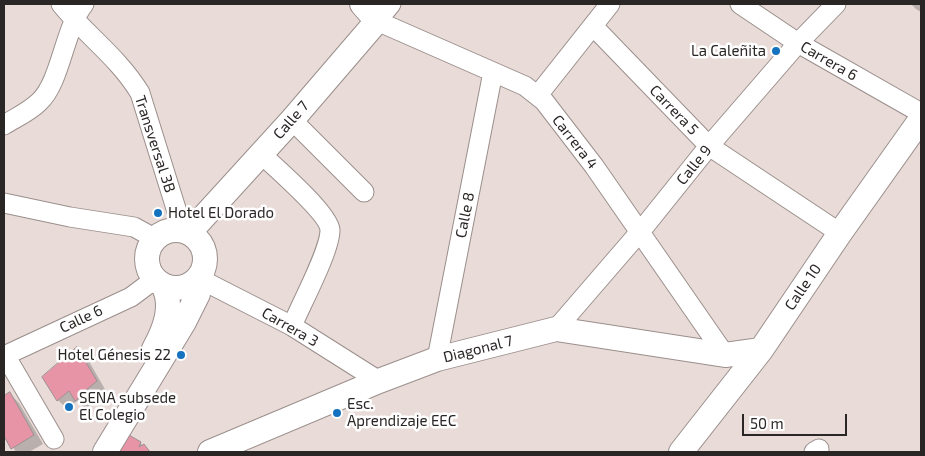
<!DOCTYPE html>
<meta charset="utf-8">
<style>
body{margin:0}
#map{position:relative;width:925px;height:456px;overflow:hidden;background:#e8dbd8;font-family:"Exo 2",sans-serif}
canvas{display:block}
.frame{position:absolute;inset:0;border:5px solid #2a2625;pointer-events:none}
.scale{position:absolute;left:742px;top:414px;width:105px;height:22px;box-sizing:border-box;border:2px solid #2a2625;border-top:0;padding-left:6px;font-size:15px;line-height:18px;white-space:nowrap;color:#2a2625;-webkit-text-stroke:4px #fff;paint-order:stroke}
</style>
<div id="map">
<canvas width="925" height="456"></canvas>
<div class="frame"></div>
<div class="scale">50 m</div>
</div>
<script>
const context = document.querySelector('canvas').getContext('2d');
context.lineJoin = 'round';
function fillPath(path, color) { context.fillStyle = color; context.fill(path, 'evenodd'); }
function trace(path, color, width, dash) { context.strokeStyle = color; context.lineWidth = width; context.lineCap = dash ? 'butt' : 'round'; context.setLineDash(dash || []); context.stroke(path); }
function label(font, color, halo, rows, align = 'center') {
  context.font = font + ' "Exo 2",sans-serif'; context.lineWidth = 5; context.setLineDash([]); context.textBaseline = 'middle'; context.strokeStyle = halo; context.fillStyle = color; for (const [text, x, y, turn = 0] of rows) {
    context.save(); context.translate(x, y); context.rotate((+turn || 0) * Math.PI / 180); context.textAlign = isNaN(turn) ? turn : align; if (halo) context.strokeText(text, 0, 0); context.fillText(text, 0, 0); context.restore();
  }
}
const shadow = new Path2D(`
 M 911,4 L 921,4 L 921,12 L 916,9 Z
 M 77,349 L 87,358 L 106,391 L 94,400 L 95,402 L 85,409 L 77,401 L 67,409 L 58,400 Z
 M 10,394 L 19,403 L 43,444 L 29,452 L 16,452 L 4,433 L 4,397 Z
 M 129,436 L 140,443 L 151,452 L 119,452 Z`);
const building = new Path2D(`
 M 77,347 L 97,381 L 86,390 L 87,392 L 75,401 L 69,391 L 57,401 L 42,377 Z
 M 10,392 L 34,435 L 11,449 L 4,436 L 4,396 Z
 M 129,435 L 141,442 L 139,447 L 144,444 L 150,452 L 118,452 Z`);
const minor = new Path2D(`
 M 61,4 C 86,35 119,58 140,93 L 178,215 L 180,231
 M 391,4 L 377,21 L 525,86 L 544,101 L 594,166 L 725,355
 M 740,4 L 798,43 L 921,113
 M 593,26 L 709,146 L 840,233
 M 538,95 L 610,4
 M 292,120 L 364,192
 M 4,125 C 15,118 29,112 39,102 C 61,82 64,29 84,4
 M 261,154 C 275,167 329,214 330,230 C 330,251 301,304 292,326
 M 4,203 L 70,217 L 134,227 L 156,239
 M 198,278 L 292,326 L 379,381
 M 556,329 L 644,227 L 709,146 L 798,43 L 836,4
 M 5,355 L 54,439
 M 4,356 L 131,297 L 155,279
 M 437,359 L 493,72
 M 814,452 L 819,449`);
const major = new Path2D(`
 M147 259a29 29 0 1 1 58 0a29 29 0 1 1-58 0Z
 M 189,233 L 292,120 L 377,21 L 362,4
 M 154,349 C 165,329 174,306 163,285
 M 105,452 L 184,322 L 198,294 L 198,278
 M 210,452 L 379,381 L 437,359 L 556,329 L 725,355 L 761,350
 M 681,452 L 761,350 L 840,233 L 921,119`);
const markers = [
 [776,51,5,"#1472bf"],
 [158,213,5,"#1472bf"],
 [181,355,5,"#1472bf"],
 [69,407,5,"#1472bf"],
 [337,413,5,"#1472bf"]
];
const poiNames = [
 ["La Caleñita",766,51,"right"],
 ["Hotel El Dorado",168,213],
 ["Hotel Génesis 22",171,355,"right"],
 ["SENA subsede",79,398],
 ["El Colegio",79,415],
 ["Esc.",347,404],
 ["Aprendizaje EEC",347,421]
];
const streetNames = [
 ["Carrera 6",829,61,30],
 ["Carrera 5",674,110,46],
 ["Calle 7",291,120,-49],
 ["Carrera 4",575,142,52],
 ["Transversal 3B",155,144,72],
 ["Calle 9",694,165,-51],
 ["Calle 8",465,215,-79],
 ["Calle 10",803,287,-56],
 ["Calle 6",81,319,-25],
 ["Carrera 3",290,327,30],
 ["Diagonal 7",478,349,-14]
];
fillPath(shadow, '#0003');
fillPath(building, '#e894a7');
trace(building, '#9b8f92', 1);
trace(minor, '#9b8f8c', 21);
trace(major, '#9b8f8c', 26);
trace(minor, '#fff', 19);
trace(major, '#fff', 24);
for (const [x, y, r, color] of markers) { const dot = new Path2D(); dot.arc(x, y, r, 0, 2 * Math.PI); context.fillStyle = color; context.fill(dot); trace(dot, '#fff', 2); }
label('15px', '#2a2625', '#fff', poiNames, 'left');
label('15px', '#2a2625', '#fff', streetNames);
</script>
